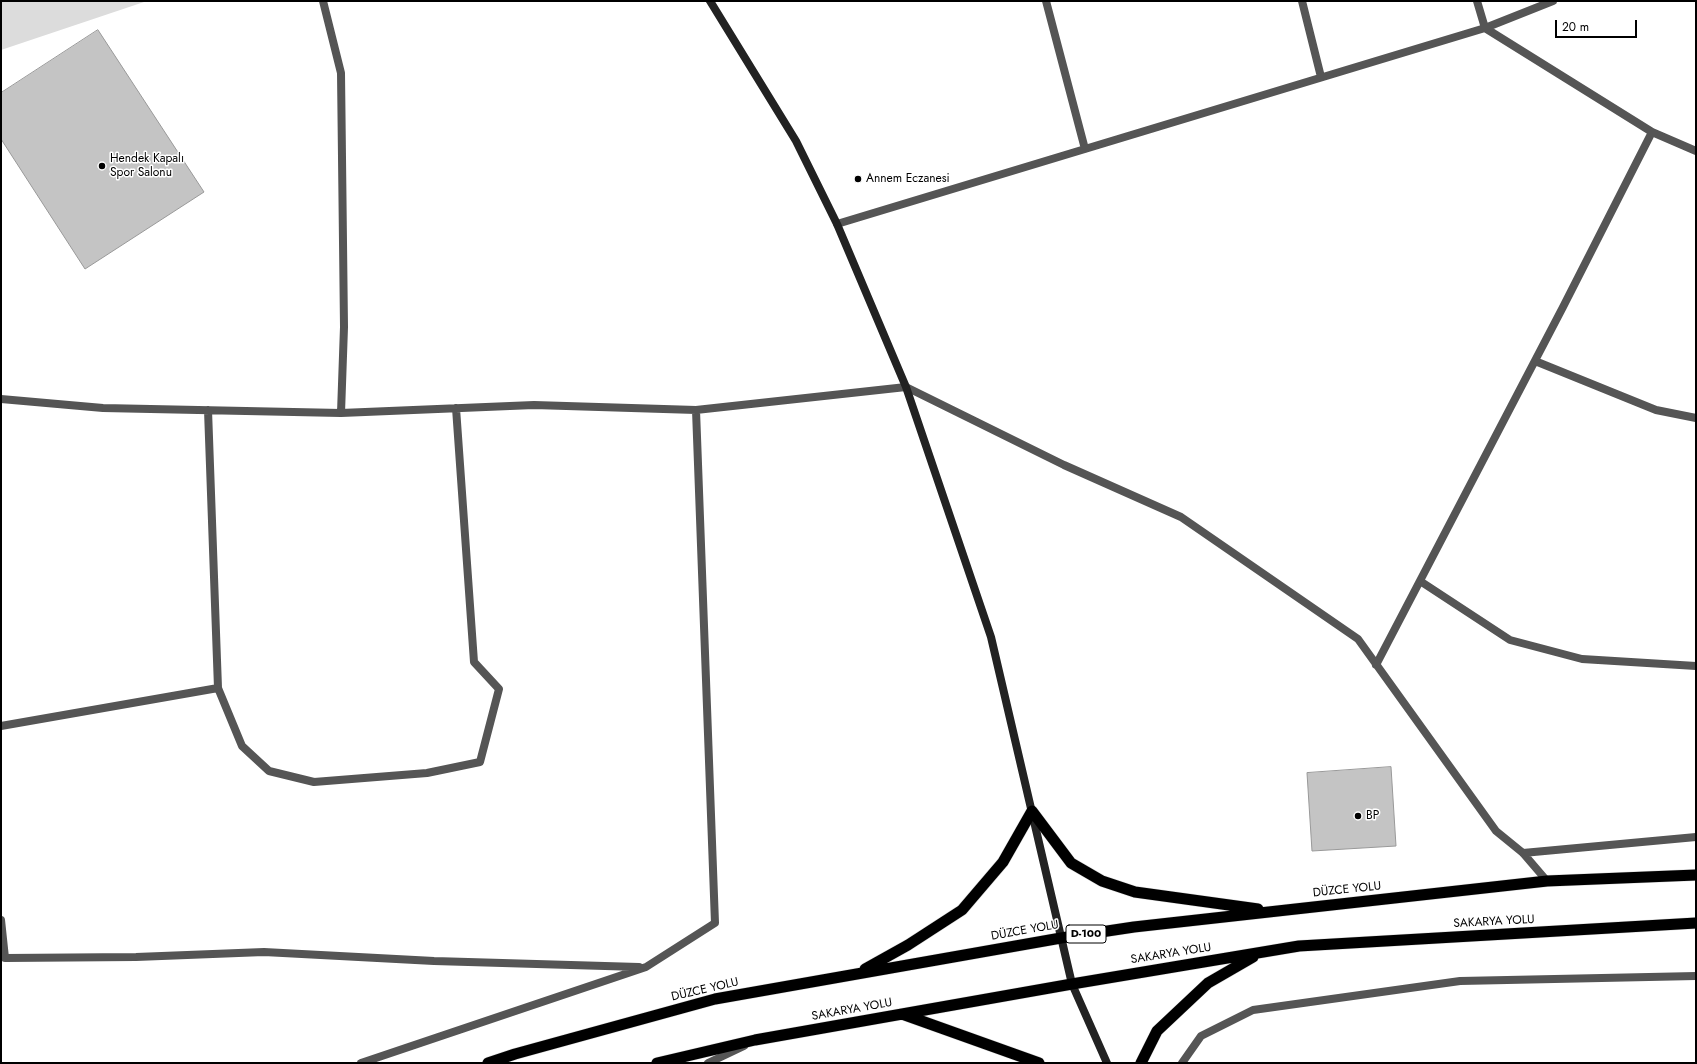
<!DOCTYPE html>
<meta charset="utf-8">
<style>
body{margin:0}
#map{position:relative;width:1697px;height:1064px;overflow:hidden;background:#fff;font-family:Jost,sans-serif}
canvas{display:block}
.frame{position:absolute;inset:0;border:2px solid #000;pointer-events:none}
.scale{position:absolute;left:1555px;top:20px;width:82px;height:18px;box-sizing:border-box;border:2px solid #000;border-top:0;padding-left:5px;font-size:12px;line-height:14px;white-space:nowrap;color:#000;-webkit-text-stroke:3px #fff;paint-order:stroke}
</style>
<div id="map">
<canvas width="1697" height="1064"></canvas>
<div class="frame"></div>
<div class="scale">20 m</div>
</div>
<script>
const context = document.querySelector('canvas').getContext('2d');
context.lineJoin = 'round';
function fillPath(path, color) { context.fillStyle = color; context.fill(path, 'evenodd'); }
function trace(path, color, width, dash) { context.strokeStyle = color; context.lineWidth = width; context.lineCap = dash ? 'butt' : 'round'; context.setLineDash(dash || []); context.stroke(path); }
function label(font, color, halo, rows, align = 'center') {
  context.font = font + ' Jost,sans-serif'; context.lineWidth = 3; context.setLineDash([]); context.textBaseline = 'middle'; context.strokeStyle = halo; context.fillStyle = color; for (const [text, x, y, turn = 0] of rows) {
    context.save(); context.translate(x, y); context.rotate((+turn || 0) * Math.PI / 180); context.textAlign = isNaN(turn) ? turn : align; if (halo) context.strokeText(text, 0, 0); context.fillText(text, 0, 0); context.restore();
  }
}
const green = new Path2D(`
 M 1,1 L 147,1 L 1,50 Z`);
const building = new Path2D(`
 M 98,30 L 204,192 L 85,269 L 1,139 L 1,93 Z
 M 1391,767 L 1396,846 L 1312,851 L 1307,773 Z`);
const minor = new Path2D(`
 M 323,1 L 341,73 L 344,327 L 341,413
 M 1046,1 L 1085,149
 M 1302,1 L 1321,77
 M 1477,1 L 1485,28 L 1652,132 L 1696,151
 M 837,224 L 1485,28 L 1553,1
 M 1535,361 L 1656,410 L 1696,418
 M 1,399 L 103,408 L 341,413 L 534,405 L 696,410 L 906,387 L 1064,465 L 1181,517 L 1358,639 L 1496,831 L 1523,853 L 1547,881
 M 208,410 L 218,688
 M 1420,581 L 1510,640 L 1582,659 L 1696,666
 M 1376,665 L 1563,307 L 1652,132
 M 1,726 L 218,688 L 242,746 L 269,771 L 314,782 L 427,773 L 480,762 L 499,689 L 474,662 L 456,408
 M 1523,853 L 1696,837
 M 1,920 L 5,958 L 136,957 L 264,952 L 434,961 L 639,967
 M 361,1063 L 646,967 L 715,923 L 696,410
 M 708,1063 L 744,1046
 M 1182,1063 L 1201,1036 L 1253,1010 L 1460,981 L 1696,976`);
const secondary = new Path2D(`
 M 710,1 L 796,141 L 837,224 L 906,387 L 991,637 L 1072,984 L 1107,1063`);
const trunk = new Path2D(`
 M 865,969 L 908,945 L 962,910 L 1003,862 L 1032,811 L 1071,863 L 1102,881 L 1135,892 L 1258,909
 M 902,1014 L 1039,1063
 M 488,1063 L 515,1054 L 715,999 L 1061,938 L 1134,927 L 1547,881 L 1696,875
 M 657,1063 L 755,1040 L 1072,984 L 1299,946 L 1696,923
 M 1141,1063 L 1157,1031 L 1208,983 L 1253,957`);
const markers = [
 [102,166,4,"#000"],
 [858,179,4,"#000"],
 [1358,816,4,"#000"]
];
const shields = [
 [1086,934,40]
];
const shieldNames = [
 ["D-100",1086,934]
];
const poiNames = [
 ["Hendek Kapalı",110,159],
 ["Spor Salonu",110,173],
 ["Annem Eczanesi",866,179],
 ["BP",1366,816]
];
const streetNames = [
 ["DÜZCE YOLU",1347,890,-6],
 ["SAKARYA YOLU",1494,922,-3],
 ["DÜZCE YOLU",1025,931,-10],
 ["SAKARYA YOLU",1171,954,-9],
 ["DÜZCE YOLU",705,990,-13],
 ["SAKARYA YOLU",852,1010,-10]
];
fillPath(green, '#dcdcdc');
fillPath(building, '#c4c4c4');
trace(building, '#999', 1);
trace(trunk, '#dbdbdb', 12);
trace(minor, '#555', 8);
trace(secondary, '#222', 8);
trace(trunk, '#000', 11);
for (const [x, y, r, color] of markers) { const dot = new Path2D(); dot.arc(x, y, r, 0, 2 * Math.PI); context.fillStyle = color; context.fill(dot); trace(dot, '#fff', 1.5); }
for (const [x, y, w] of shields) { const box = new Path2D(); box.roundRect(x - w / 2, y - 9, w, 18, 3); context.fillStyle = '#fff'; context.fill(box); trace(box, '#000', 1); }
label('bold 11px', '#000', null, shieldNames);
label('12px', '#000', '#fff', poiNames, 'left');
label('12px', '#000', '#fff', streetNames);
</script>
